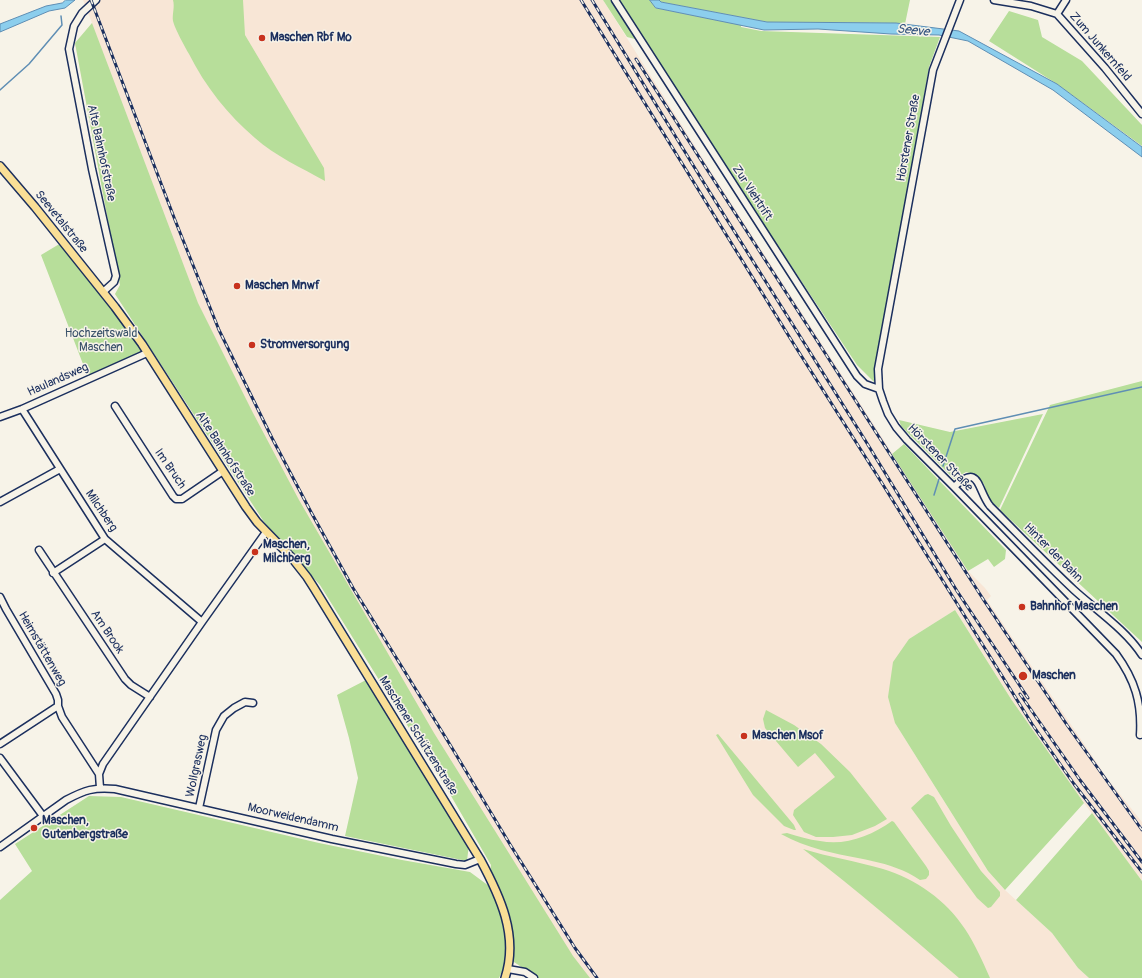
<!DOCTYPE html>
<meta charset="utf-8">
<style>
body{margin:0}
canvas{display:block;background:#f7f3e8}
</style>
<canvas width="1142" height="978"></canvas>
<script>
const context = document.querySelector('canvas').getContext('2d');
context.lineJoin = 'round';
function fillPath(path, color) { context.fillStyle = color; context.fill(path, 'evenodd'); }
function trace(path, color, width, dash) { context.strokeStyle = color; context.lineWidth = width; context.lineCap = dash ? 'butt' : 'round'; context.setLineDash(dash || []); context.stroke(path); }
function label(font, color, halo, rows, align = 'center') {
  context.font = font + ' Pangolin,sans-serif'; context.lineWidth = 3; context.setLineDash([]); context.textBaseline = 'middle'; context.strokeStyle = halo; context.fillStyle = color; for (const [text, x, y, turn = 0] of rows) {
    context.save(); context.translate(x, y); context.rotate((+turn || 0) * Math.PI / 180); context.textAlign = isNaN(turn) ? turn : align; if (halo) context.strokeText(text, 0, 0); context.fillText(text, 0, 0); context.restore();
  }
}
const built = new Path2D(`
 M 83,0 L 603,0 L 710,170 L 968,571 L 985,588 L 991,596 L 987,600 L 1107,778 L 1142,822 L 1142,881 L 1084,803 L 1011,699 L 955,610 L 909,639 L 895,723 L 988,871 L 1005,890 L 1052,933 L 1078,968 L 1089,978 L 538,978 L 514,962 L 504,967 L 489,887 L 491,864 L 447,789 L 320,585 L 270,531 L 115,294 L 120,285 L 75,43 L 92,23 Z`);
const green = new Path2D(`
 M 173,0 L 243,0 L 245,35 L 324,168 L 325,181 C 302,168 275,156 255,138 C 228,115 205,86 189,54 C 185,47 175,29 173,21 C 172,14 175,7 173,0 Z
 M 603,0 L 650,0 L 656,8 L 741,25 L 741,27 L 761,31 L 940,37 L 929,67 L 874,382 L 857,365 L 721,160 L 639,40 L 627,37 Z
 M 659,0 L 910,0 L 905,24 L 896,23 L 767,22 L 661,2 Z
 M 1009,11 L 1038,20 L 1042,37 L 1082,61 L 1142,125 L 1142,146 L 1057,84 L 989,41 Z
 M 92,23 L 198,303 L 253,413 L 299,500 L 434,733 L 573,956 L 590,978 L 538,978 L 514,962 L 504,967 L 499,978 L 0,978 L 0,900 L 32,871 L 15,844 L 89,796 L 121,797 L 319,843 L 402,860 L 470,872 L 489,886 L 491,865 L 447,789 L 320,585 L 270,531 L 115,294 L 120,285 L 75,43 Z
 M 61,243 L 144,352 L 88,377 L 41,255 Z
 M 1142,381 L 1142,642 L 1000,510 L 1050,405 Z
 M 1043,414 L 999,508 L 989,500 L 984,484 L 976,475 L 966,472 L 954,479 L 901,426 L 899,420 L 950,432 Z
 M 904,444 L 1006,550 L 1005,559 L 994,567 L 988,559 L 968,571 L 892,454 Z
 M 955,610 L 1011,699 L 1084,803 L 1005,890 L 988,871 L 895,723 L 888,697 L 893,662 L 909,639 Z
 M 366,680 L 469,844 L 467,861 L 345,836 L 358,778 L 349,738 L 337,695 Z
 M 766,710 L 794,725 L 821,744 L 850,772 L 887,819 L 875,826 L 852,835 L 833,837 L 816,837 L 804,832 L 793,815 L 794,810 L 835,777 L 815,753 L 798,767 L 765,728 L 763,719 Z
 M 718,734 L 794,825 L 796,830 L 794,830 L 784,826 L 753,795 L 716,735 Z
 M 928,794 L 934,797 L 951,826 L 981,871 L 1000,892 L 1000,896 L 991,907 L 988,908 L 977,898 L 911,808 L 925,795 Z
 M 1092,813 L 1142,881 L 1142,978 L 1089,978 L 1078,968 L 1052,933 L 1016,900 Z
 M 892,821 L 894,822 L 926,866 L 929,871 L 929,875 L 926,879 L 920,880 C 891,860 854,859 821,850 C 807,846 794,841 781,834 L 787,833 C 798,836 809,840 820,841 C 845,846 871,836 892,821 Z
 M 803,849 C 829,857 856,861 883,869 C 916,879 946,900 965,929 C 975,944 983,962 990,978 L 959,978 C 908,934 857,890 803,849 Z`);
const water = new Path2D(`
 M 66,0 L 75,0 L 65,8 L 49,11 L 0,32 L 0,24 L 46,6 L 62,3 Z
 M 650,0 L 659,0 L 661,2 L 767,22 L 896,23 L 959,31 L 1057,84 L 1142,147 L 1142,157 L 1053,90 L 968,41 L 939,35 L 891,34 L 818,29 L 764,30 L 656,8 Z`);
const stream = new Path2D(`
 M 0,90 L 29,64 L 62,25 L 61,16
 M 943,466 L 955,429 L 1142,387
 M 934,495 L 939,479`);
const minor = new Path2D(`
 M 96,0 L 82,13 L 74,26 L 69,49 L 92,169 L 116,276 L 114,282 L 103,292
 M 615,0 L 857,376 L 865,384 L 879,389
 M 960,0 L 933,70 L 878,369 L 879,389 L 883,401 L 888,414 L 896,427 L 907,440 L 954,487 L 1116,654 C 1135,680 1142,703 1140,735
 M 994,0 L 1031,6 L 1057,14
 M 1057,14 L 1105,68 L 1142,114
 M 1057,14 L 1066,0
 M 115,406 L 173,496 L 176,499 L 182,499 L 223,471
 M 22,409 L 105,539 L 202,622
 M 0,417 L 22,409 L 147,353
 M 954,487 C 980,462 977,490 990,506 C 1018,534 1045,563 1074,590 C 1096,610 1126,630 1142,655
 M 0,502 L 60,469
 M 39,550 L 125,679 L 131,685 L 150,697
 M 53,573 L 105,539
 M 0,597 L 6,609 L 56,694 L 58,700 L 58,706 L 62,717 L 99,774
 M 0,744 L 58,706
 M 0,758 L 43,816
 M 100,788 L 99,774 L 103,764 L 202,622 L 266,532
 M 199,808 L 216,730 L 224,716 L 234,708 L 245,702 L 253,703
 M 0,847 L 66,800 C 85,790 94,787 115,789 L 332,839 L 456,864 L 465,865 L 480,859
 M 508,969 L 525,972 L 534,978`);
const major = new Path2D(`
 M 0,166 L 35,207 L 115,307 L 142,344 L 246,507 L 257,522 L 292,558 L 307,577 L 314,588 L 480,859 C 500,896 519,936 505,978`);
const rail = new Path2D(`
 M 91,0 L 175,220 L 219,330 L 272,438 L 311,512 L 353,588 L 449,743 L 511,846 L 575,948 L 597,978
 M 581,0 L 795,346 L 880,480 L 1032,724 L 1074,784 L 1142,872
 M 592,0 L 704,183 L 865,440 L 957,591 L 1028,698
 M 636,59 L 985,602 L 1067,725 L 1142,830
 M 1020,694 L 1080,780 L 1142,862`);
const markers = [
 [262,38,4,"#c8321e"],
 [237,286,4,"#c8321e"],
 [252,345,4,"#c8321e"],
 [255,552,4,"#c8321e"],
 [1022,607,4,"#c8321e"],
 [1023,676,5,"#c8321e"],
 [744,736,4,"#c8321e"],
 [34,828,4,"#c8321e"]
];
const poiNames = [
 ["Maschen Rbf Mo",270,38],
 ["Maschen Mnwf",245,286],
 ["Stromversorgung",260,345],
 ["Maschen,",263,545],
 ["Milchberg",263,559],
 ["Bahnhof Maschen",1030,607],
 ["Maschen",1032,676],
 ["Maschen Msof",752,736],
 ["Maschen,",42,821],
 ["Gutenbergstraße",42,835]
];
const streetNames = [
 ["Zum Junkernfeld",1100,47,49],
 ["Hörstener Straße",909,138,-80],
 ["Alte Bahnhofstraße",101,153,78],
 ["Zur Viehtrift",752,193,57],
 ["Seevetalstraße",61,222,51],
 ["Haulandsweg",58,380,-24],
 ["Alte Bahnhofstraße",225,454,57],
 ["Hörstener Straße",940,458,46],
 ["Im Bruch",170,469,55],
 ["Milchberg",101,511,56],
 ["Hinter der Bahn",1053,553,45],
 ["Am Brook",107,632,56],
 ["Heimstättenweg",42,649,60],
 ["Maschener Schützenstraße",418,736,58],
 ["Wollgrasweg",197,766,-78],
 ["Moorweidendamm",293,818,13]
];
const parkNames = [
 ["Hochzeitswald",101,334],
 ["Maschen",101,348]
];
const waterNames = [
 ["Seeve",913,31,6]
];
fillPath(built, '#f8e6d6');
fillPath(green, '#b7de9a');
fillPath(water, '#8cceed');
trace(water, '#5f8eb4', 1);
trace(stream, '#5f8eb4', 1.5);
trace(minor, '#1b2f5e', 9);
trace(major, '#1b2f5e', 10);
trace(minor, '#f7f3e8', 6);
trace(major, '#fadf96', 7);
trace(rail, '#1b2f5e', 3);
trace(rail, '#f7f3e8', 1.5, [4.5]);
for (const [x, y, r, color] of markers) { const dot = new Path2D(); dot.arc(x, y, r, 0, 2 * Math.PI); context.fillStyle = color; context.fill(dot); trace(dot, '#f7f3e8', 1.5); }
label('bold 12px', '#1b2f5e', '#f7f3e8', poiNames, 'left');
label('12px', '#1b2f5e', '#f7f3e8', streetNames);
label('12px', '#3a526a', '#f7f3e8', parkNames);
label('italic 13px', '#375782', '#f7f3e8', waterNames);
</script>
